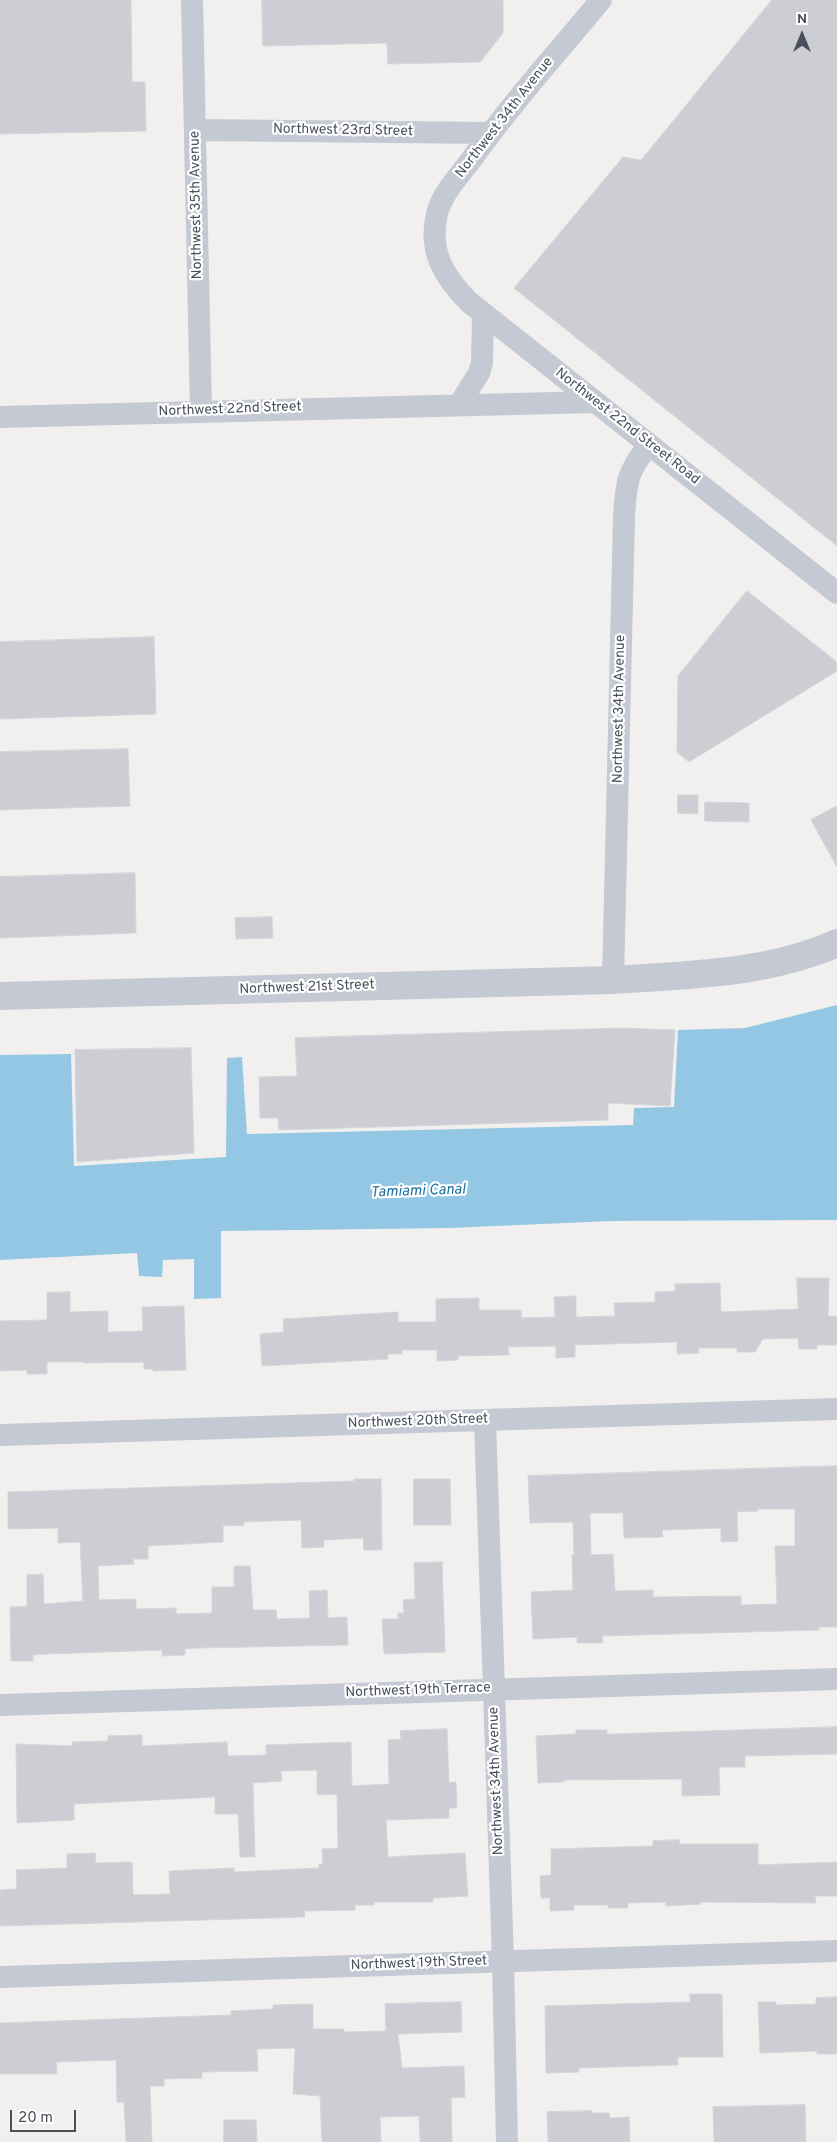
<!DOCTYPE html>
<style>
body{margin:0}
#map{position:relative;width:837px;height:2142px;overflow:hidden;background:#f2f0ef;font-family:Overpass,sans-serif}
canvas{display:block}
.north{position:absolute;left:777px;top:10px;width:50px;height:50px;-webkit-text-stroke:4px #fff;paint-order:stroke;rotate:0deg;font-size:14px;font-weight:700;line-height:20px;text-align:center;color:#49505b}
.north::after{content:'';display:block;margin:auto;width:18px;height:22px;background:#49505b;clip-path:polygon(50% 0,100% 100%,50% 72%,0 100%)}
.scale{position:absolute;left:10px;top:2110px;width:66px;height:22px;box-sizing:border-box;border:2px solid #49505b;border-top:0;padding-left:6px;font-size:15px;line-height:18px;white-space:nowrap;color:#49505b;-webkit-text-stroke:4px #fff;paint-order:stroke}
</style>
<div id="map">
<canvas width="837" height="2142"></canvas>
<div class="north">N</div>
<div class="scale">20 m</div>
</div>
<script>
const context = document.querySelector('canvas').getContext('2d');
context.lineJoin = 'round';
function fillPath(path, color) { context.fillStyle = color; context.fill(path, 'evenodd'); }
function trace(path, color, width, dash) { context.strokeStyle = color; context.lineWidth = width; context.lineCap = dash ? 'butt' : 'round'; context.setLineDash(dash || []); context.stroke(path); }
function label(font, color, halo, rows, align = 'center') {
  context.font = font + ' Overpass,sans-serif'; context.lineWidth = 4.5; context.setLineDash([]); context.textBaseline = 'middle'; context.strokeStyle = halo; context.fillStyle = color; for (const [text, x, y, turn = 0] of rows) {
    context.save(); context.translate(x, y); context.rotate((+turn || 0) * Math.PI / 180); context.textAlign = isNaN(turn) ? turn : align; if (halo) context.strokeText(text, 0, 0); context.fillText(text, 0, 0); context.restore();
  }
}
const water = new Path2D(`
 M 837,1005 L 837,1220 L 612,1221 L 449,1228 L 221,1231 L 221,1298 L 194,1299 L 194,1259 L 163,1260 L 162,1277 L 139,1276 L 137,1253 L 0,1260 L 0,1055 L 71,1054 L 74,1166 L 226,1157 L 227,1058 L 242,1057 L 247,1134 L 633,1125 L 634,1108 L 674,1107 L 678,1030 L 745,1028 Z`);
const building = new Path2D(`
 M 0,0 L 131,0 L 132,82 L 145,82 L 146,131 L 0,134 Z
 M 262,0 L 503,0 L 503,33 L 480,62 L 388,64 L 387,43 L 263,46 Z
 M 772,0 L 837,0 L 837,546 L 514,288 L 623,157 L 641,160 Z
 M 747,591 L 837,662 L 837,671 L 689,762 L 677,752 L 678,676 Z
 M 154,637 L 156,714 L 0,719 L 0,642 Z
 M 128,749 L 130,806 L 0,810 L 0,752 Z
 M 678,795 L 698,795 L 698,814 L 678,813 Z
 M 705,802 L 749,803 L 749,822 L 705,821 Z
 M 837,806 L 837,867 L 811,820 Z
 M 135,873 L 136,933 L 0,938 L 0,877 Z
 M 272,917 L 273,938 L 236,939 L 235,918 Z
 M 623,1028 L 675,1030 L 670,1106 L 608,1103 L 608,1120 L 279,1130 L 278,1118 L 260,1118 L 259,1077 L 297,1076 L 295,1038 Z
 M 191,1048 L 194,1153 L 77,1162 L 75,1050 Z
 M 797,1278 L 829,1278 L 828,1316 L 837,1316 L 837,1345 L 817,1345 L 817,1349 L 799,1349 L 798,1338 L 763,1339 L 755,1352 L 737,1352 L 737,1348 L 698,1348 L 699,1353 L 677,1354 L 677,1342 L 575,1345 L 575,1357 L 556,1358 L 556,1346 L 508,1347 L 509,1355 L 458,1356 L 458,1360 L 437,1361 L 437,1350 L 402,1350 L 402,1354 L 388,1354 L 388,1359 L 262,1366 L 260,1334 L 284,1332 L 283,1319 L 398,1312 L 398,1322 L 436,1322 L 436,1299 L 479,1298 L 479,1310 L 521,1310 L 521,1318 L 555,1317 L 554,1297 L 576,1296 L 576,1317 L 615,1316 L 614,1303 L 655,1302 L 655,1292 L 676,1291 L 675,1284 L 720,1283 L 721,1312 L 798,1309 Z
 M 70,1292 L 70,1312 L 108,1311 L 108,1332 L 143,1331 L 142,1307 L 184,1306 L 186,1370 L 153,1371 L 153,1369 L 144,1369 L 144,1362 L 85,1363 L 85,1362 L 47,1362 L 47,1374 L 27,1374 L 27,1370 L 0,1371 L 0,1321 L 47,1320 L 47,1293 Z
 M 837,1466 L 837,1627 L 819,1627 L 819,1630 L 602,1636 L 603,1643 L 577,1643 L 577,1637 L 533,1639 L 531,1592 L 573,1590 L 572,1555 L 574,1555 L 573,1522 L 530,1523 L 528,1476 ZM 758,1509 L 795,1509 L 795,1546 L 775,1546 L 777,1604 L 741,1605 L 741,1596 L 653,1597 L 653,1590 L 615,1591 L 613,1554 L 591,1555 L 590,1513 L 623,1513 L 624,1538 L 663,1537 L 662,1530 L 721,1528 L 721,1542 L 738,1541 L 737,1512 L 758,1511 Z
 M 354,1479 L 381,1479 L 382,1550 L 364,1550 L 363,1538 L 324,1540 L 324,1547 L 302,1548 L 301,1520 L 244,1522 L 244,1525 L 223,1526 L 223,1542 L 148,1546 L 148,1559 L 133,1559 L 134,1564 L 98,1566 L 99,1600 L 136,1599 L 136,1609 L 176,1608 L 176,1614 L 212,1613 L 212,1587 L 234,1587 L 234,1566 L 250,1566 L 253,1610 L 276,1610 L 277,1619 L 310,1618 L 309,1591 L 327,1590 L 328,1618 L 347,1617 L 348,1645 L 198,1648 L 185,1649 L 185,1655 L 162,1656 L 162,1650 L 47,1654 L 33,1655 L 33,1661 L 11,1661 L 10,1607 L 27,1606 L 27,1575 L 43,1574 L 44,1604 L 83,1601 L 80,1542 L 58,1543 L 58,1528 L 8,1529 L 8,1492 L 354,1481 Z
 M 414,1479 L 450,1479 L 451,1525 L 414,1525 Z
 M 442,1562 L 445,1652 L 384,1654 L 382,1619 L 398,1619 L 398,1613 L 404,1613 L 403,1600 L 415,1599 L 414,1563 Z
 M 837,1727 L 837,1754 L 745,1756 L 745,1767 L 719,1767 L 720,1795 L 682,1796 L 682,1779 L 564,1780 L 564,1782 L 538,1783 L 536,1736 L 576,1734 L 576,1730 L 607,1730 L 607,1734 Z
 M 447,1729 L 449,1783 L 456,1782 L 457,1808 L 449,1808 L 449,1818 L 386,1820 L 388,1857 L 465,1853 L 468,1896 L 433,1898 L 433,1902 L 374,1902 L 374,1905 L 355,1905 L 355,1910 L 304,1911 L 305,1917 L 0,1926 L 0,1890 L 17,1889 L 16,1870 L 67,1868 L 67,1854 L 95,1853 L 96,1863 L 132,1862 L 133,1895 L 170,1894 L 169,1871 L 234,1868 L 234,1872 L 319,1868 L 319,1864 L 323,1864 L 322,1849 L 338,1848 L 337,1794 L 317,1795 L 317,1770 L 281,1771 L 282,1781 L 253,1783 L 255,1857 L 240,1857 L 238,1814 L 215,1814 L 215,1797 L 74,1804 L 74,1820 L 17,1823 L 16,1744 L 72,1746 L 72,1742 L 108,1741 L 108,1736 L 142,1735 L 142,1746 L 227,1742 L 228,1756 L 266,1755 L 266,1745 L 351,1742 L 352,1786 L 389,1784 L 388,1740 L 401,1739 L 400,1731 Z
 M 679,1840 L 680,1844 L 758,1844 L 758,1865 L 837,1862 L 837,1896 L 815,1896 L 816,1903 L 700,1902 L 701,1904 L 666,1906 L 666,1902 L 628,1903 L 628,1908 L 608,1908 L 608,1905 L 574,1905 L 574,1910 L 550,1911 L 550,1898 L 541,1898 L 540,1876 L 551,1875 L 551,1849 L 653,1846 L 653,1841 Z
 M 690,1994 L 722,1994 L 723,2057 L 678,2057 L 678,2065 L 579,2068 L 579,2072 L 546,2073 L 545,2006 L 690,2002 Z
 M 837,1997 L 837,2054 L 817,2054 L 817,2051 L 760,2053 L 758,2002 L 776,2002 L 776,2005 L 816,2004 L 816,1998 Z
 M 461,2002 L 462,2032 L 398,2034 L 402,2068 L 464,2066 L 465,2097 L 451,2098 L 452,2142 L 420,2142 L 419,2116 L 380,2117 L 381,2142 L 322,2142 L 320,2096 L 293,2094 L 295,2048 L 257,2049 L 258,2071 L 202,2072 L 202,2078 L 164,2079 L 164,2086 L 150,2086 L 152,2142 L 126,2142 L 124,2102 L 117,2102 L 116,2060 L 56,2062 L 57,2074 L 0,2074 L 0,2023 L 231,2015 L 231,2011 L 273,2009 L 273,2005 L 313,2004 L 313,2029 L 344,2029 L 344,2032 L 386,2031 L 385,2004 Z
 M 805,2105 L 806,2142 L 714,2142 L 713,2107 Z
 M 592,2111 L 592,2113 L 609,2113 L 610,2118 L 629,2117 L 630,2142 L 548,2142 L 547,2112 Z
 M 224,2120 L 256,2120 L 257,2142 L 224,2142 Z`);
const minor = new Path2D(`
 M 192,0 L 201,410
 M 601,0 C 557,53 511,104 471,160 C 459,176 442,193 437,214 C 428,251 444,277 469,302 L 837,593
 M 195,130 L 491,133
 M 459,405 L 479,373 L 482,363 L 483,314
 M 0,417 L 594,402
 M 613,980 L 624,517 C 626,483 627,471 649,445
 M 485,1420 L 503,1961 L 507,2142
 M 0,1435 L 837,1409
 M 0,1705 L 837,1679
 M 0,1977 L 837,1951`);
const tertiary = new Path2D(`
 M 0,996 L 613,980 C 689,975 767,974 837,943`);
const streetNames = [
 ["Northwest 34th Avenue",505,118,-52],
 ["Northwest 23rd Street",343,131,1],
 ["Northwest 35th Avenue",197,205,-91],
 ["Northwest 22nd Street",230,410,-2],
 ["Northwest 22nd Street Road",627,427,38],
 ["Northwest 34th Avenue",620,709,-89],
 ["Northwest 21st Street",307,988,-2],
 ["Northwest 20th Street",418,1422,-2],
 ["Northwest 19th Terrace",418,1691,-2],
 ["Northwest 34th Avenue",497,1781,-92],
 ["Northwest 19th Street",419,1964,-2]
];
const waterNames = [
 ["Tamiami Canal",418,1192,-2]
];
fillPath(water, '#93c7e4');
fillPath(building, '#cdced3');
trace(building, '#d4d5da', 1);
trace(minor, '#c4c9d3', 22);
trace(tertiary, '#c4c9d3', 28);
label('14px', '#49505b', '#fff', streetNames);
label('italic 15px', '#1a6f9d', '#fff', waterNames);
</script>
